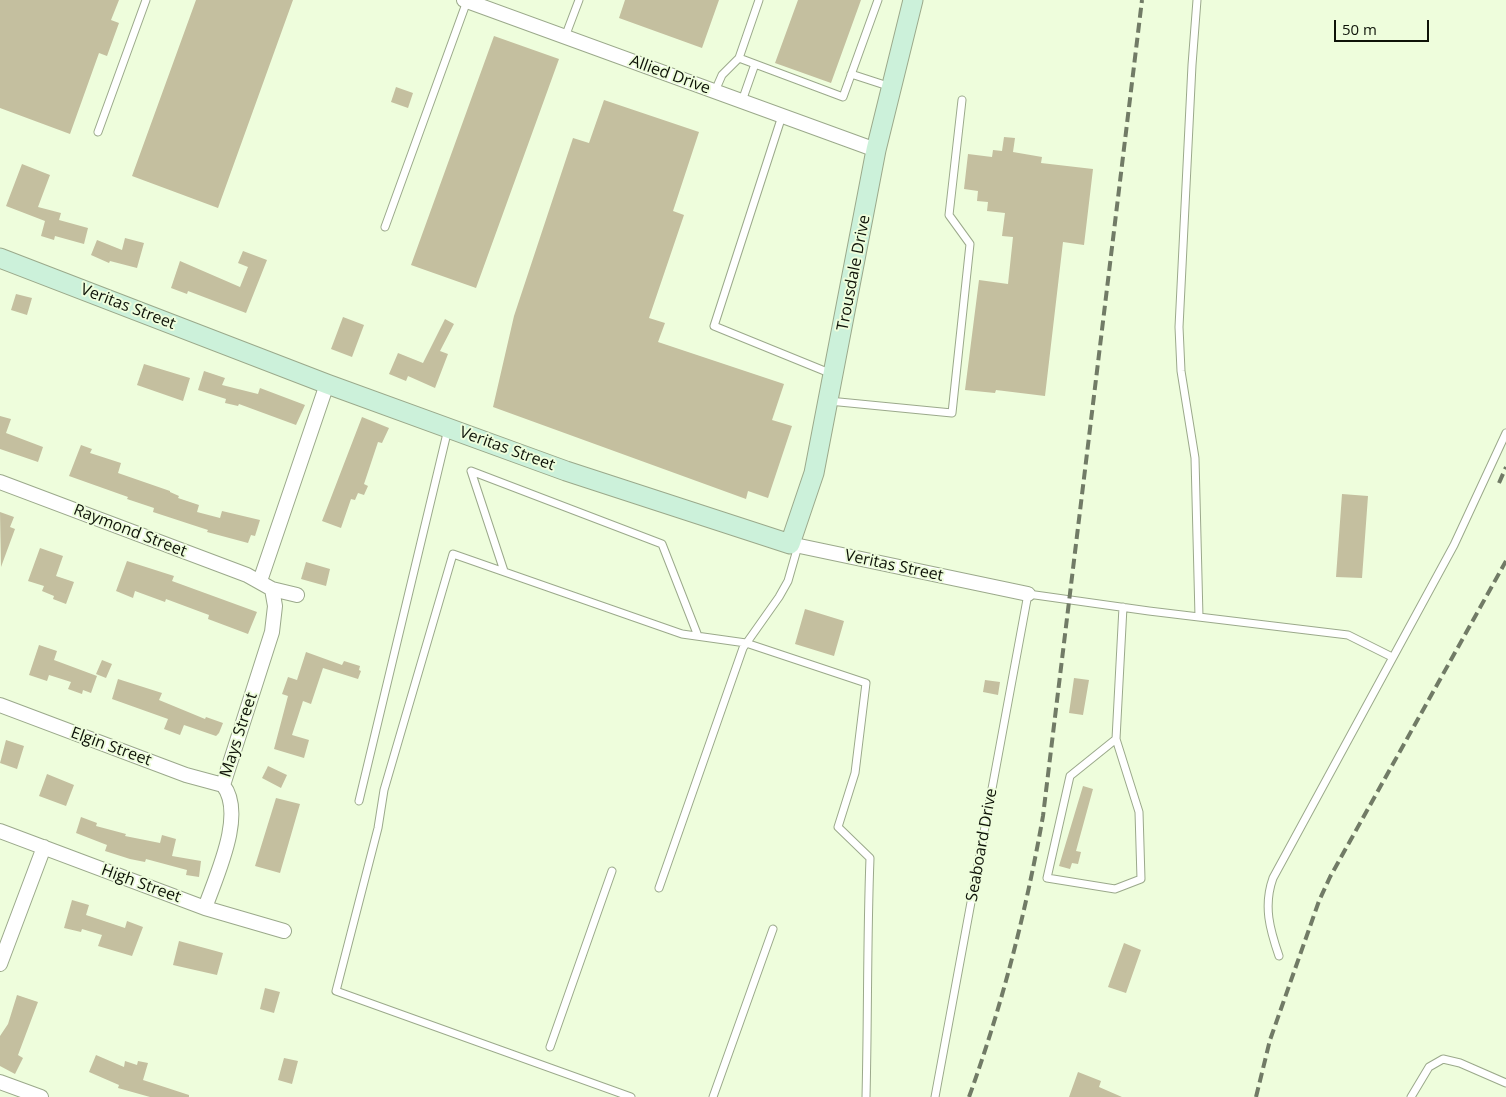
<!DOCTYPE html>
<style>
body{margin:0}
#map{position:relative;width:1506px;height:1097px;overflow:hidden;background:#eefddc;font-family:"Open Sans",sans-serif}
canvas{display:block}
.scale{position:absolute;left:1334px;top:20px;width:95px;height:22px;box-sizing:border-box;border:2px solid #0e1308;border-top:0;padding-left:6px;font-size:15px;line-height:18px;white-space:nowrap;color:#0e1308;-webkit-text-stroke:4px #eefddc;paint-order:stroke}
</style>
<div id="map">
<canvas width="1506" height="1097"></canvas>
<div class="scale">50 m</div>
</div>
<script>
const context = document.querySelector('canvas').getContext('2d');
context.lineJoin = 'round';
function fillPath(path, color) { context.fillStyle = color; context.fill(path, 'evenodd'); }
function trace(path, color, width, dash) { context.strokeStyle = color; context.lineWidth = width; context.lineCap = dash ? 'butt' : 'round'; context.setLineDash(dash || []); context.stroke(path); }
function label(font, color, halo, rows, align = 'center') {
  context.font = font + ' "Open Sans",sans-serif'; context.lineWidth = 4; context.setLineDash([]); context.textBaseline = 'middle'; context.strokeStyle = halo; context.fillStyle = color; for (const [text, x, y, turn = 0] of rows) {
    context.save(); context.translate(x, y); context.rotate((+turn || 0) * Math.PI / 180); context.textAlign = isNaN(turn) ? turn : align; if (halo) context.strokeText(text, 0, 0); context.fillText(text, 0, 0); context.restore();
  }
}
const building = new Path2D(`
 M 0,0 L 119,0 L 111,20 L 119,23 L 107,56 L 99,53 L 70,134 L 0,108 Z
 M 196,0 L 293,0 L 218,208 L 132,176 Z
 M 625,0 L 719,0 L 702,48 L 619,18 Z
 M 798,0 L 861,0 L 831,83 L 775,63 Z
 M 494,36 L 559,59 L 476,288 L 411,265 Z
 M 396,87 L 413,93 L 408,108 L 391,102 Z
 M 604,100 L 699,132 L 673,211 L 684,215 L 649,318 L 665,323 L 658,342 L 784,384 L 772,420 L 792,426 L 768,498 L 748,491 L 746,499 L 493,407 L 514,316 L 573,138 L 589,143 Z
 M 1004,137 L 1015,138 L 1013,152 L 1042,157 L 1041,163 L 1093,169 L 1084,245 L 1063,242 L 1045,396 L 996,390 L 995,393 L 965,390 L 979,280 L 1008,284 L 1013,237 L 1002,236 L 1005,213 L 987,211 L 988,202 L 977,201 L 978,191 L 964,189 L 968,154 L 992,157 L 993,150 L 1002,151 Z
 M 22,164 L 50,175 L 38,207 L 61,213 L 59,220 L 88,228 L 84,244 L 55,236 L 54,240 L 41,236 L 45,221 L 6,206 Z
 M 125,238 L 144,243 L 137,268 L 110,261 L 109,263 L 91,255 L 97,240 L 122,250 Z
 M 243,251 L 267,260 L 246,313 L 188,291 L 187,294 L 171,288 L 180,261 L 240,287 L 248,267 L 238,263 Z
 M 16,294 L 32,298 L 27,315 L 11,310 Z
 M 343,317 L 364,325 L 352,357 L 331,349 Z
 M 445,319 L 454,324 L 440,351 L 448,354 L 435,388 L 408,376 L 406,381 L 389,374 L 398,353 L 423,363 Z
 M 144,364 L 190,378 L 183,401 L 137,385 Z
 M 204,371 L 225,378 L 222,385 L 258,394 L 260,388 L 305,405 L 296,425 L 239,404 L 238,406 L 225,403 L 226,399 L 198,390 Z
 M 0,416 L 11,419 L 6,433 L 43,447 L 38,462 L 0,449 Z
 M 362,417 L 389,428 L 382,443 L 378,442 L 364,484 L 368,486 L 364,495 L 358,493 L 355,500 L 351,499 L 341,528 L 322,521 Z
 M 81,445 L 92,449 L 90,453 L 121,463 L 118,473 L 170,491 L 170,492 L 179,496 L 178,498 L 199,505 L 197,512 L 220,518 L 222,511 L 260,520 L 255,536 L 251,535 L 248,543 L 207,532 L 208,530 L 153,512 L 154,508 L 127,499 L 128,497 L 69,476 Z
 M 1342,494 L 1368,496 L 1362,578 L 1336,577 Z
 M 0,512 L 14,517 L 10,527 L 15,529 L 1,567 Z
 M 40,548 L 63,556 L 56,576 L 74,582 L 66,604 L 53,599 L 54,596 L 42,591 L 44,586 L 28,581 Z
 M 127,561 L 174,576 L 172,581 L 257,612 L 248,634 L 208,619 L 209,615 L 166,599 L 165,602 L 135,591 L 133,598 L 116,591 Z
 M 306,562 L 330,569 L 326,586 L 301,579 Z
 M 805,609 L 844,621 L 834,656 L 795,644 Z
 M 39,645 L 57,651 L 54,660 L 97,676 L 91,693 L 83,690 L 82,694 L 68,689 L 71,682 L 49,675 L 47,681 L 29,675 Z
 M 306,652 L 342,665 L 344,661 L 360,666 L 359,670 L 361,671 L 358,679 L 323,668 L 311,704 L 303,701 L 292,735 L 309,740 L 304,758 L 274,749 L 288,696 L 282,694 L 288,677 L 297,680 Z
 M 102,660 L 112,664 L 106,678 L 96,674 Z
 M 1074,678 L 1089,680 L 1083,715 L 1069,713 Z
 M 118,679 L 162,693 L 159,700 L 205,719 L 206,717 L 223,723 L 219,733 L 216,736 L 184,725 L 180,735 L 164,729 L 168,719 L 112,699 Z
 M 985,680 L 1000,682 L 998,695 L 983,692 Z
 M 6,740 L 24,746 L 17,769 L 0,763 Z
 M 268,766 L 287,775 L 281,788 L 262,778 Z
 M 47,774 L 74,785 L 66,806 L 39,796 Z
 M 1083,786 L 1093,789 L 1076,851 L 1081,852 L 1078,864 L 1072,863 L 1070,869 L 1059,866 Z
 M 276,798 L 300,804 L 280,873 L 255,866 Z
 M 81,817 L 97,823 L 96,826 L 126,834 L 125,836 L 160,843 L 162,835 L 176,839 L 172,856 L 201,861 L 199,877 L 186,875 L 187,870 L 146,859 L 145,862 L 130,859 L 105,851 L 107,845 L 76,833 Z
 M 72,900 L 89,905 L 86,915 L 125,928 L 127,921 L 143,927 L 132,956 L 98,946 L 102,935 L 82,929 L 81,932 L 64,928 Z
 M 179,941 L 223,953 L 217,975 L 173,965 Z
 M 1124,943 L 1141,950 L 1126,993 L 1108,987 Z
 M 265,988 L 280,992 L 274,1013 L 260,1009 Z
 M 17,995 L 38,1002 L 18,1055 L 23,1058 L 15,1074 L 0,1066 L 0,1036 L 8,1024 Z
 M 96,1055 L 124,1067 L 125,1061 L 137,1065 L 138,1061 L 148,1063 L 143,1080 L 189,1095 L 189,1097 L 150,1097 L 118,1088 L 119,1085 L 89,1072 Z
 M 284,1058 L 298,1061 L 292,1084 L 278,1080 Z
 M 1078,1072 L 1101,1081 L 1099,1087 L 1122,1097 L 1069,1097 Z`);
const lane = new Path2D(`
 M 1197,0 L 1192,65 L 1179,327 L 1181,371 L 1195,458 L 1199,617
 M 565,37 L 579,0
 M 739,58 L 843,97 L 878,0
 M 851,74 L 891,87
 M 715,91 L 722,75 L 739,58 L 759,0
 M 742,101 L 755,64
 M 782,116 L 714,326 L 832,374
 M 98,132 L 146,0
 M 385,227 L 467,1
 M 829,401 L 952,413 L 970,244 L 949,215 L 962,100
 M 504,571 L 471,471 L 662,544 L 698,636
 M 1116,739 L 1070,776 L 1047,878 L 1115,889 L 1141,879 L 1139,812 L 1116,739 L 1123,607
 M 359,801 L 448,429
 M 659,888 L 743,648 L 779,597 L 788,581 L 798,546
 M 1279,956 C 1270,930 1263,906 1273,878 L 1454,545 L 1506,433
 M 550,1047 L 612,871
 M 631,1097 L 336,991 L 378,828 L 384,790 L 453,554 L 682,634 L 746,643 L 866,683 L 855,773 L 838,827 L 870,858 C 867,938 868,1017 866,1097
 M 713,1097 L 773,929
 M 935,1097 L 1028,594 L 1149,611 L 1348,635 L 1392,657
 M 1411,1097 L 1429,1067 L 1443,1059 L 1460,1063 L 1506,1083`);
const street = new Path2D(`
 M 464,0 L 876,150
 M 0,482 L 247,575 L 272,589 L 297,595
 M 790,544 L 1028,594
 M 260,581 L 327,384
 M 0,705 L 186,775 L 223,785
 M 223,785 L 272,632 L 275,606 L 272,589
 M 0,831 L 205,908 L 284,931
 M 205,908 C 216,876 246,814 223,785
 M 0,964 L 44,847
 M 0,1082 L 41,1097`);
const secondary = new Path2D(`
 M 0,258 L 327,384 L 566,471 L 790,544 L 814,473 L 876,150 L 913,0`);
const rail = new Path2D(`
 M 1499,483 L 1506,467
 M 969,1097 C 1002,1006 1026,912 1043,816 L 1142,0
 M 1256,1097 L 1270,1040 L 1319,901 L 1330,877 L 1506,561`);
const streetNames = [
 ["Allied Drive",670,75,20],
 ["Trousdale Drive",854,273,-79],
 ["Veritas Street",128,307,21],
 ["Veritas Street",507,449,20],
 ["Raymond Street",130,531,21],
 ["Veritas Street",894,566,12],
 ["Mays Street",239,735,-72],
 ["Elgin Street",111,747,20],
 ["Seaboard Drive",982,845,-80],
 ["High Street",141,884,20]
];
fillPath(building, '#c4bf9f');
trace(lane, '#9ba98b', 9);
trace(street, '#9ba98b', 16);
trace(secondary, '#9ba98b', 21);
trace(lane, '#fff', 7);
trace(street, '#fff', 14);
trace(secondary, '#ccf1da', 19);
trace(rail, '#717b66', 4, [10, 5]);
label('16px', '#0e1308', '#eefddc', streetNames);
</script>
